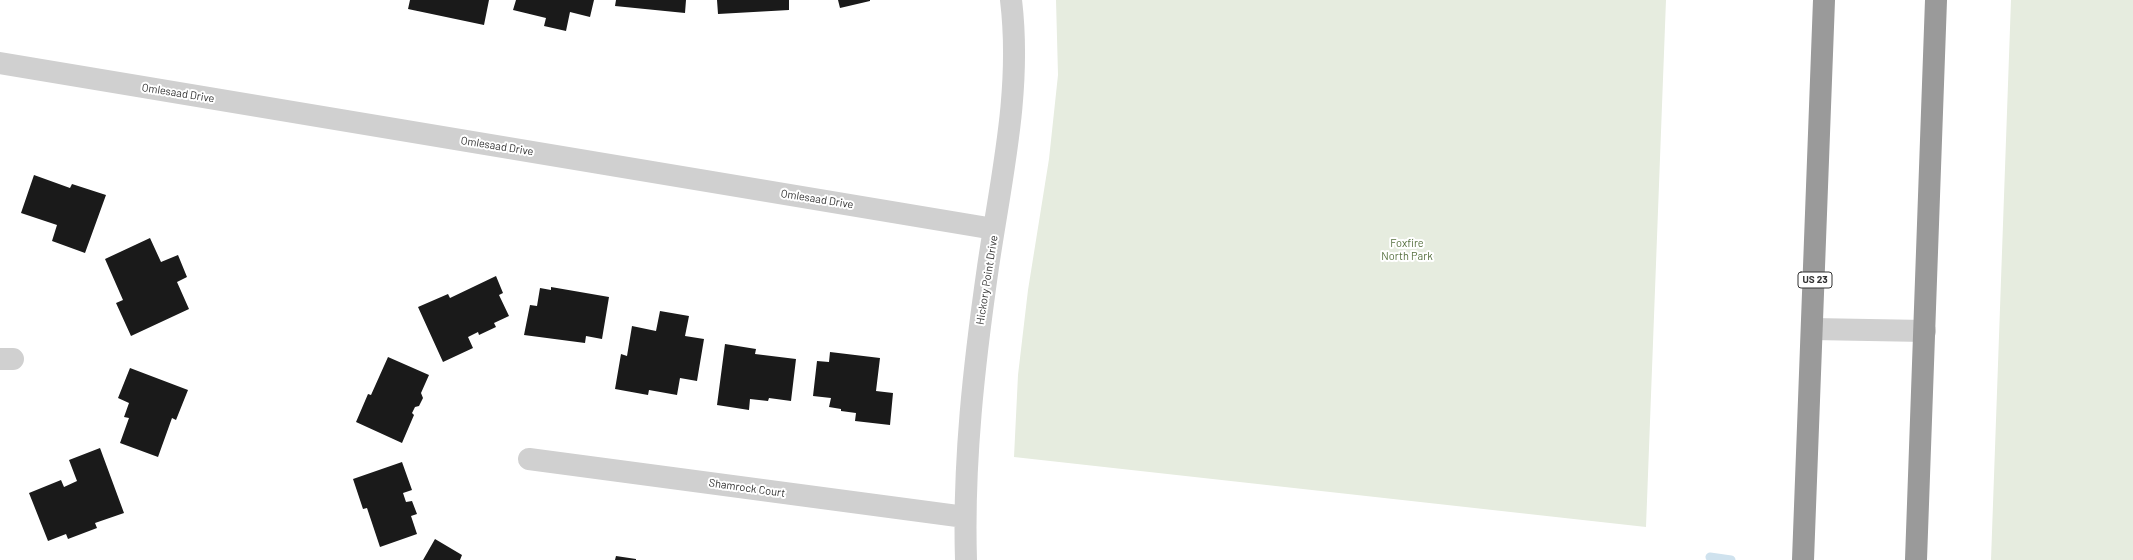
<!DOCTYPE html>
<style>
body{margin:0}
canvas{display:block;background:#fff}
</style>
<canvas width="2133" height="560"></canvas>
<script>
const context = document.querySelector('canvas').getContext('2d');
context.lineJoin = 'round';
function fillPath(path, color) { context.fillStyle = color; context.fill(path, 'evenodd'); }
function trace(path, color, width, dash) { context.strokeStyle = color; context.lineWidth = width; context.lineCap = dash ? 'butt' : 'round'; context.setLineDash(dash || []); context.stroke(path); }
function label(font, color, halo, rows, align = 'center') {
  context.font = font + ' Barlow,sans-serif'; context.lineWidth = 4; context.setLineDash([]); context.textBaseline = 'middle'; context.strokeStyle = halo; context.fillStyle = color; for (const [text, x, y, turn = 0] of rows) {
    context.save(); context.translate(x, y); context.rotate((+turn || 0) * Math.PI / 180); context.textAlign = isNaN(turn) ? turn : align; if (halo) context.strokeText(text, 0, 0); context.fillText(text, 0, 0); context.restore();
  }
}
const green = new Path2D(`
 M 1056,0 L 1666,0 L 1646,527 L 1014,457 L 1018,375 L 1028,290 L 1049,159 L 1058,75 Z
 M 2011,0 L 2133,0 L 2133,560 L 1991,560 Z`);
const stream = new Path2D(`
 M 1710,557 L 1731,560`);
const building = new Path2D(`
 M 410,0 L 489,0 L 484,25 L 408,9 Z
 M 516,0 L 594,0 L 590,17 L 570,12 L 566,31 L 544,26 L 546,18 L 513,10 Z
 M 616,0 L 686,0 L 685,13 L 615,6 Z
 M 717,0 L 789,0 L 789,10 L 718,14 Z
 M 838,0 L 870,0 L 870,1 L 840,8 Z
 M 34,175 L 70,188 L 72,184 L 106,195 L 85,253 L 52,241 L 57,225 L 21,213 Z
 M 150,238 L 161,262 L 178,255 L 187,277 L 177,282 L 189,309 L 131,336 L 116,303 L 123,300 L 105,259 Z
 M 496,276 L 503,293 L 499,295 L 509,316 L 494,323 L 496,327 L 479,335 L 478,332 L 468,337 L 473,348 L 443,362 L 418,307 L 448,294 L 450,298 Z
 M 551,287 L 609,297 L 602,339 L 586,336 L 585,343 L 524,335 L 530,305 L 537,306 L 540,288 L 551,290 Z
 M 660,311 L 689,316 L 685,336 L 704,339 L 697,381 L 680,378 L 677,395 L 649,390 L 648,395 L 615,389 L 621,354 L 627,356 L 632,326 L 656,331 Z
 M 725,344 L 756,349 L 755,354 L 796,359 L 791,401 L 769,398 L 768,401 L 750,399 L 749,410 L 717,405 Z
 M 830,352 L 880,358 L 876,391 L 893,393 L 890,425 L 855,421 L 856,413 L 841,411 L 841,409 L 829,407 L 831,398 L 813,396 L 817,361 L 829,362 Z
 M 388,357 L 429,375 L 421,393 L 423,398 L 419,406 L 415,407 L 412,413 L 414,415 L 402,443 L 356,422 L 368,394 L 371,395 Z
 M 130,368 L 188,390 L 176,420 L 172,418 L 158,457 L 120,443 L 129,418 L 124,417 L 129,403 L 118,398 Z
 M 100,448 L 124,513 L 95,523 L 97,528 L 68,539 L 66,534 L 48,541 L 29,493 L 61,480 L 64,487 L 77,481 L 69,460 Z
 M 402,462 L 412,490 L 403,493 L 406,502 L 412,501 L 417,514 L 411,516 L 417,534 L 380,547 L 367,508 L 363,509 L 353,479 Z
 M 435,539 L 462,555 L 460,560 L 423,560 Z
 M 616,556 L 636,559 L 636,560 L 615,560 Z`);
const minor = new Path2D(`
 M 0,63 L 994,229
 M 1813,329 L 1925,331
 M 0,359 L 13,359
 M 529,459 L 965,517
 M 966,560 C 963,462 974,365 988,267 C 1001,178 1022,91 1011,0`);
const highway = new Path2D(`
 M 1803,560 L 1824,0
 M 1916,560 L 1936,0`);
const shields = [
 [1815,280,34]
];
const shieldNames = [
 ["US 23",1815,280]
];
const streetNames = [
 ["Omlesaad Drive",178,93,9],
 ["Omlesaad Drive",497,146,9],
 ["Omlesaad Drive",817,199,9],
 ["Hickory Point Drive",987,280,-81],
 ["Shamrock Court",747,488,8]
];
const parkNames = [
 ["Foxfire",1407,243],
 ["North Park",1407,256]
];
fillPath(green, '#e6ecdf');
trace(stream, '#cfe2ee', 9);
fillPath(building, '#1a1a1a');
trace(minor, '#d0d0d0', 22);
trace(highway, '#9a9a9a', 22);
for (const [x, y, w] of shields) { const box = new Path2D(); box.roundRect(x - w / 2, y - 8, w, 16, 3); context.fillStyle = '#fff'; context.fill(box); trace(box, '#333', 1); }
label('bold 10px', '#333', null, shieldNames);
label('11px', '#333', '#fff', streetNames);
label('11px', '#56703f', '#fff', parkNames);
</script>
